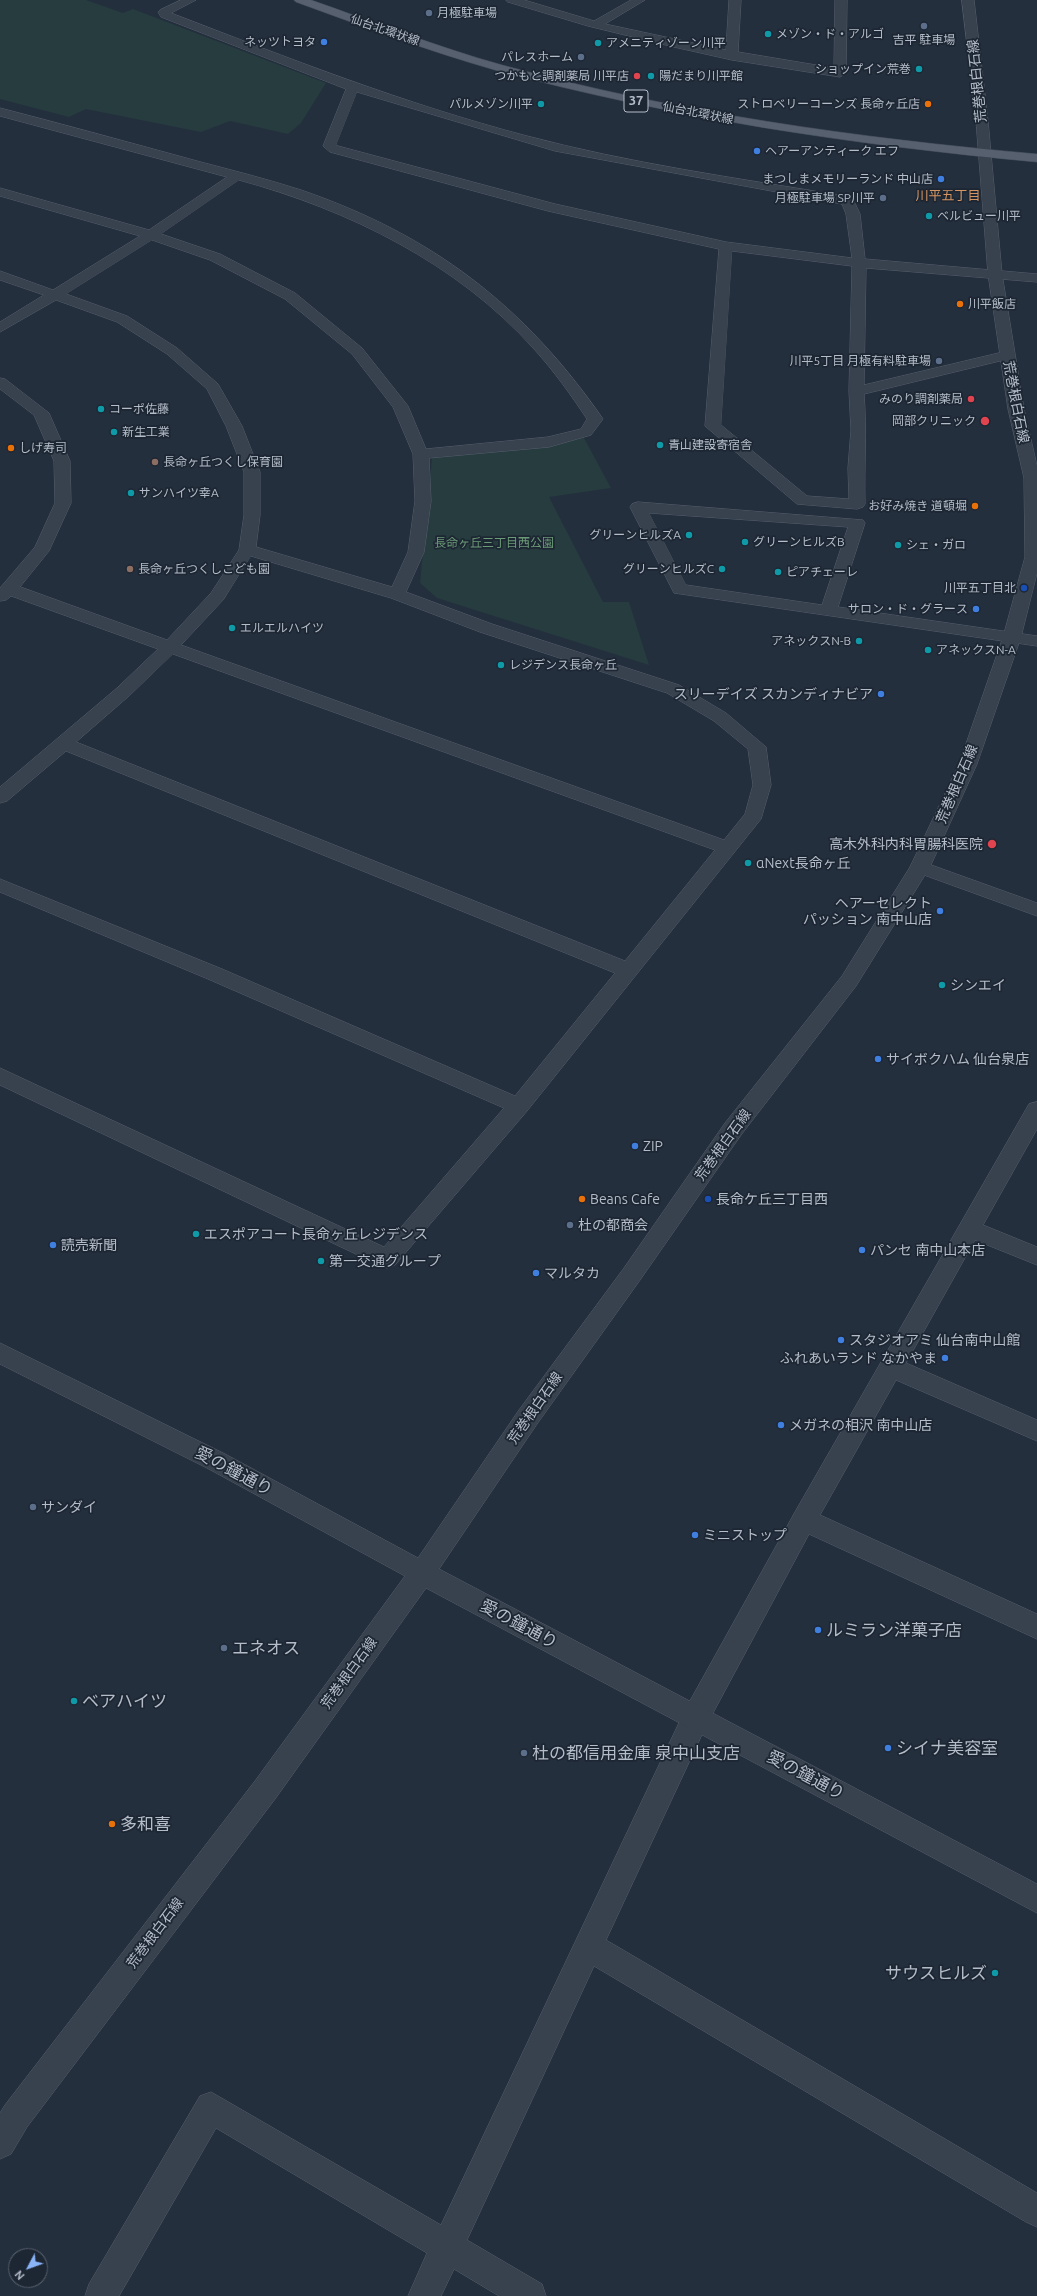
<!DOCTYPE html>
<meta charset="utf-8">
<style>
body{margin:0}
#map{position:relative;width:1037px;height:2296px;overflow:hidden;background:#242f3e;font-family:Ubuntu,sans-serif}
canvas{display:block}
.north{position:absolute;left:8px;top:2248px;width:40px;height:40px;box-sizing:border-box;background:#1d2633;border:1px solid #59626f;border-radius:50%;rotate:229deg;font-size:11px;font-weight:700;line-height:16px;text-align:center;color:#b4bcc9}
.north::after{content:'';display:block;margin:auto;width:14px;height:18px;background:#8ab4f8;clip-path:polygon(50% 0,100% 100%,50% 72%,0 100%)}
</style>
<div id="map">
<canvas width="1037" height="2296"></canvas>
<div class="north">N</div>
</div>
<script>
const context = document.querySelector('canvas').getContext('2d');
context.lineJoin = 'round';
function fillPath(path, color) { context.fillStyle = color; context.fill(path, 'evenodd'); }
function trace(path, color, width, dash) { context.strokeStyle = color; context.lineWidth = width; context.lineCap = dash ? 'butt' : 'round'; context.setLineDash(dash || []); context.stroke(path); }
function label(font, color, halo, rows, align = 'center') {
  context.font = font + ' Ubuntu,"Noto Sans JP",sans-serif'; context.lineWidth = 3.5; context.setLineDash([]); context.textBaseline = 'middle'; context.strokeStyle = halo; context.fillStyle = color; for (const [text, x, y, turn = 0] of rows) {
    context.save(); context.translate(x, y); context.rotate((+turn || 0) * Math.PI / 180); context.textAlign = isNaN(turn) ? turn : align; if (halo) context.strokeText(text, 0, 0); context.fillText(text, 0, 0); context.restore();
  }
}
const green = new Path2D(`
 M 0,0 L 86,0 L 123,13 L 133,9 L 326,83 L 301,123 L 288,134 L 230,121 L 201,132 L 86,109 L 69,117 L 0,99 Z
 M 583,436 L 611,488 L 549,497 L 603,602 L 629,602 L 649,665 L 437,598 L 420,583 L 432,458 Z`);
const minor = new Path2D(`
 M 181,0 L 196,0 L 171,13 C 288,58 405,104 527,136 C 629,163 735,178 839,195 L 853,199 L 860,214 L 865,259 L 1037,274 L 1037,282 L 866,268 L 864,385 L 1007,351 L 1014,355 L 1012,358 L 864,394 C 867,431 864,467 865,504 L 863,507 L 857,509 L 797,504 L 705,426 L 719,249 L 548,211 L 330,152 L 323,146 L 346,89 L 161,17 L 158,12 L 160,10 ZM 357,92 L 555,151 L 842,204 L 846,214 L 852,258 L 726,242 L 555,204 L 338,146 L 336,145 ZM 732,251 L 852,266 L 849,391 L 851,430 L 848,468 L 849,499 L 807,496 L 721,425 Z
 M 506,0 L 524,0 L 594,21 L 631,0 L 645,0 L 605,24 L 726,50 L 729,0 L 741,0 L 738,52 L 834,68 L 835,0 L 847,0 L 846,73 L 840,77 L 732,60 L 674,47 L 588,26 L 508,2 Z
 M 0,108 C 66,125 131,143 197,161 C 231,170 267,179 301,190 C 432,235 524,305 603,419 L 591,435 L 549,447 L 429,458 L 431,501 L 424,552 L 406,592 L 492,624 L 679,685 L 726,713 L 766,747 L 771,785 L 761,819 L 527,1111 L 395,1265 L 387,1268 L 379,1265 L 0,1085 L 0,1068 L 384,1247 L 504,1108 L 208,979 L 0,892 L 0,879 L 222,969 L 515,1096 L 615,973 L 66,751 L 7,801 L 0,803 L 0,787 L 117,688 L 158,649 L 3,593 L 1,589 L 3,585 L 15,585 L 167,640 L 211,593 L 239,550 L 244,515 L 244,472 L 226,426 L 207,389 L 167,354 L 117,322 L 56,300 L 0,332 L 0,322 L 44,295 L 0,280 L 0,271 L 53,290 L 140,236 L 0,196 L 0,188 L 149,230 L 227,177 L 0,116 ZM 239,180 C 349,210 457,263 534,349 C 554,371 571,395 587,419 L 581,429 L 548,437 L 426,449 L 408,406 L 362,348 L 295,293 L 220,254 L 161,234 ZM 152,240 L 210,260 L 285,299 L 352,354 L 393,407 L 413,454 L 415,501 L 408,552 L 392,587 L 256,547 L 260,515 L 260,472 L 242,426 L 218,384 L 177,348 L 127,316 L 66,294 ZM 251,556 L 391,598 L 480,632 L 667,693 L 714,721 L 748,749 L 753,785 L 745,814 L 724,840 L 181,645 L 223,600 ZM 173,654 L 715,850 L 625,961 L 76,742 L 129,696 Z
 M 638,502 L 863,520 L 865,523 L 838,607 L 1037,636 L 1037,646 L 674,593 L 630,507 L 632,504 ZM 649,513 L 848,527 L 822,605 L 686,585 Z
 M 920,861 L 1037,903 L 1037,916 L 913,871 L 910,867 L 913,863 Z
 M 1037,1102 L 1037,1129 L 983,1225 L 1037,1247 L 1037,1265 L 975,1240 L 906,1363 L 1037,1420 L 1037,1441 L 896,1380 L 820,1515 L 1037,1614 L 1037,1639 L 809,1534 L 706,1726 L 606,1940 L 1037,2193 L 1037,2227 L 1026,2222 L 594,1966 L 467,2240 L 542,2284 L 546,2296 L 499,2296 L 454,2269 L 441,2296 L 408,2296 L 427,2253 L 216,2128 L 119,2296 L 85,2296 L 89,2284 L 200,2096 L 211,2092 L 441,2225 L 686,1708 L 795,1512 L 1029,1104 Z`);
const tertiary = new Path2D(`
 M 962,0 L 974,0 L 988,121 L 1002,274 L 1024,409 L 1037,466 L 1037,573 L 1021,637 L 977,764 L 930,867 L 856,986 L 741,1135 L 640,1280 L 537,1424 L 439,1569 L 1037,1884 L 1037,1913 L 426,1588 L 275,1799 L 27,2127 L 11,2154 L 0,2159 L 0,2113 L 5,2105 L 255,1781 L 405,1576 L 207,1468 L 0,1364 L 0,1343 L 225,1454 L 418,1558 L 519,1410 L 624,1268 L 725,1123 L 842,976 L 910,867 L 959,764 L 1003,637 L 1025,557 L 1024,478 L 1008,409 L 988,274 L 976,121 Z
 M 0,378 L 5,379 L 49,413 L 70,461 L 71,503 L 49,551 L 15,593 L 6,600 L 0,601 L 0,588 L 35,547 L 55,503 L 54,461 L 34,415 L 0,389 Z`);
const primary = new Path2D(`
 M 294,0 L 311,0 C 374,22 437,47 502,65 C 677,113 857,138 1037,154 L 1037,162 C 854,145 673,118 495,70 C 428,51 362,26 296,2 Z`);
const markers = [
 [429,13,4,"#5c6f8a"],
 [924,26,4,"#5c6f8a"],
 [768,34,4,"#0f9aa8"],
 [324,42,4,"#3f7fe0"],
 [598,43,4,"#0f9aa8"],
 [581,57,4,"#5c6f8a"],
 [919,69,4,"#0f9aa8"],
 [637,76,4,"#e0444e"],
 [651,76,4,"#0f9aa8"],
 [541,104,4,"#0f9aa8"],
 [928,104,4,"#e8710a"],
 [757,151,4,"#3f7fe0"],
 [941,179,4,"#3f7fe0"],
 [883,198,4,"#5c6f8a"],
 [929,216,4,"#0f9aa8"],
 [960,304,4,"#e8710a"],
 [939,361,4,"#5c6f8a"],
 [971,399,4,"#e0444e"],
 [101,409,4,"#0f9aa8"],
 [985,421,5,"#e0444e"],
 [114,432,4,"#0f9aa8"],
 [660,445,4,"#0f9aa8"],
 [11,448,4,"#e8710a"],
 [155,462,4,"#8d6e63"],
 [131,493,4,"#0f9aa8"],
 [975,506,4,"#e8710a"],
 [689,535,4,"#0f9aa8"],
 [745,542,4,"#0f9aa8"],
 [898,545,4,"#0f9aa8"],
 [130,569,4,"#8d6e63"],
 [722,569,4,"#0f9aa8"],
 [778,572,4,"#0f9aa8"],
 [1024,588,4,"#1a4fb4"],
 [976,609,4,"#3f7fe0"],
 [232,628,4,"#0f9aa8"],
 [859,641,4,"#0f9aa8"],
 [928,650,4,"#0f9aa8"],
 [501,665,4,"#0f9aa8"],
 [881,694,4,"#3f7fe0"],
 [992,844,5,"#e0444e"],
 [748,863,4,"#0f9aa8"],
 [940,911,4,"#3f7fe0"],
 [942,985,4,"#0f9aa8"],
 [878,1059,4,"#3f7fe0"],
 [635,1146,4,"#3f7fe0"],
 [582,1199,4,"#e8710a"],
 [708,1199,4,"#1a4fb4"],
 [570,1225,4,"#5c6f8a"],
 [196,1234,4,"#0f9aa8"],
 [53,1245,4,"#3f7fe0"],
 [862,1250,4,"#3f7fe0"],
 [321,1261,4,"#0f9aa8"],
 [536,1273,4,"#3f7fe0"],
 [841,1340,4,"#3f7fe0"],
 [945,1358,4,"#3f7fe0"],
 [781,1425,4,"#3f7fe0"],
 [33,1507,4,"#5c6f8a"],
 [695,1535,4,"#3f7fe0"],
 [818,1630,4,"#3f7fe0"],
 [224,1648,4,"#5c6f8a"],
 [74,1701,4,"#0f9aa8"],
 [888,1748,4,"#3f7fe0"],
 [524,1753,4,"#5c6f8a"],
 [112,1824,4,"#e8710a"],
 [995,1973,4,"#0f9aa8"]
];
const farPoinames = [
 ["月極駐車場",437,13],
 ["メゾン・ド・アルゴ",776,34],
 ["吉平 駐車場",924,40,"center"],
 ["ネッツトヨタ",316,42,"right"],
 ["アメニティゾーン川平",606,43],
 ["パレスホーム",573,57,"right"],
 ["ショップイン荒巻",911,69,"right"],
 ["つかもと調剤薬局 川平店",629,76,"right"],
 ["陽だまり川平館",659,76],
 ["パルメゾン川平",533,104,"right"],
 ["ストロベリーコーンズ 長命ヶ丘店",920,104,"right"],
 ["ヘアーアンティーク エフ",765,151],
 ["まつしまメモリーランド 中山店",933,179,"right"],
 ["月極駐車場 SP川平",875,198,"right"],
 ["ベルビュー川平",937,216],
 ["川平飯店",968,304],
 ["川平5丁目 月極有料駐車場",931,361,"right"],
 ["みのり調剤薬局",963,399,"right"],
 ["コーポ佐藤",109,409],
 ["岡部クリニック",976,421,"right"],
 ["新生工業",122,432],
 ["青山建設寄宿舎",668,445],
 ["しげ寿司",19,448],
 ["長命ヶ丘つくし保育園",163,462],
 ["サンハイツ幸A",139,493],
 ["お好み焼き 道頓堀",967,506,"right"],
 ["グリーンヒルズA",681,535,"right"],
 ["グリーンヒルズB",753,542],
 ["シェ・ガロ",906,545],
 ["長命ヶ丘つくしこども園",138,569],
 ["グリーンヒルズC",714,569,"right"],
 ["ピアチェーレ",786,572],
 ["川平五丁目北",1016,588,"right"],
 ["サロン・ド・グラース",968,609,"right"],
 ["エルエルハイツ",240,628],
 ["アネックスN-B",851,641,"right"],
 ["アネックスN-A",936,650],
 ["レジデンス長命ヶ丘",509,665]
];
const farStreetnames = [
 ["仙台北環状線",385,30,19],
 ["仙台北環状線",698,113,11]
];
const farParknames = [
 ["長命ヶ丘三丁目西公園",494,543]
];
const shields = [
 [636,101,24]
];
const shieldNames = [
 ["37",636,101]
];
const farNeighbourhoodnames = [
 ["川平五丁目",948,196]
];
const streetNames = [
 ["荒巻根白石線",977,81,-96],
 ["荒巻根白石線",1016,402,79],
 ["荒巻根白石線",957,784,-67],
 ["荒巻根白石線",723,1145,-54],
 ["荒巻根白石線",535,1408,-55],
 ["荒巻根白石線",349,1673,-54],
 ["荒巻根白石線",155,1933,-53]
];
const poiNames = [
 ["スリーデイズ スカンディナビア",873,694,"right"],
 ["高木外科内科胃腸科医院",983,844,"right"],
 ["αNext長命ヶ丘",756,863],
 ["ヘアーセレクト",932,903,"right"],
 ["パッション 南中山店",932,919,"right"],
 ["シンエイ",950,985],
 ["サイボクハム 仙台泉店",886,1059],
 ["ZIP",643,1146],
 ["Beans Cafe",590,1199],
 ["長命ケ丘三丁目西",716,1199],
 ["杜の都商会",578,1225],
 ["エスポアコート長命ヶ丘レジデンス",204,1234],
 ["読売新聞",61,1245],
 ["パンセ 南中山本店",870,1250],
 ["第一交通グループ",329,1261],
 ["マルタカ",544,1273],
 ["スタジオアミ 仙台南中山館",849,1340],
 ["ふれあいランド なかやま",937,1358,"right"],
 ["メガネの相沢 南中山店",789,1425],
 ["サンダイ",41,1507],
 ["ミニストップ",703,1535]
];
const nearStreetnames = [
 ["愛の鐘通り",234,1471,28],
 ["愛の鐘通り",519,1624,28],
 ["愛の鐘通り",806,1775,28]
];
const nearPoinames = [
 ["ルミラン洋菓子店",826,1630],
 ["エネオス",232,1648],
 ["ベアハイツ",82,1701],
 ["シイナ美容室",896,1748],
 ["杜の都信用金庫 泉中山支店",532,1753],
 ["多和喜",120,1824],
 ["サウスヒルズ",987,1973,"right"]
];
fillPath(green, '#263c3f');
trace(minor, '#565f6c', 1);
trace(tertiary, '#565f6c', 1);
trace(primary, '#414a57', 1);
fillPath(minor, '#38414e');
fillPath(tertiary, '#38414e');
fillPath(primary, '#56606e');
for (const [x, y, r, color] of markers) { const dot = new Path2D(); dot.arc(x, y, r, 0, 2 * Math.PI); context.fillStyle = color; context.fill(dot); trace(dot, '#1d2633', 1.5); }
label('12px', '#b4bcc9', '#1d2633', farPoinames, 'left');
label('12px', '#b4bcc9', '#1d2633', farStreetnames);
label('12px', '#6b9a76', '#1d2633', farParknames);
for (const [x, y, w] of shields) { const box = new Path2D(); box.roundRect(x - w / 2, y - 11, w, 22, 3); context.fillStyle = '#1d2633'; context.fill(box); trace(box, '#b4bcc9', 1); }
label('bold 13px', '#b4bcc9', null, shieldNames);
label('13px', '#d59563', '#1d2633', farNeighbourhoodnames);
label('14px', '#b4bcc9', '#1d2633', streetNames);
label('14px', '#b4bcc9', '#1d2633', poiNames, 'left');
label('17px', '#b4bcc9', '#1d2633', nearStreetnames);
label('17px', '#b4bcc9', '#1d2633', nearPoinames, 'left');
</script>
